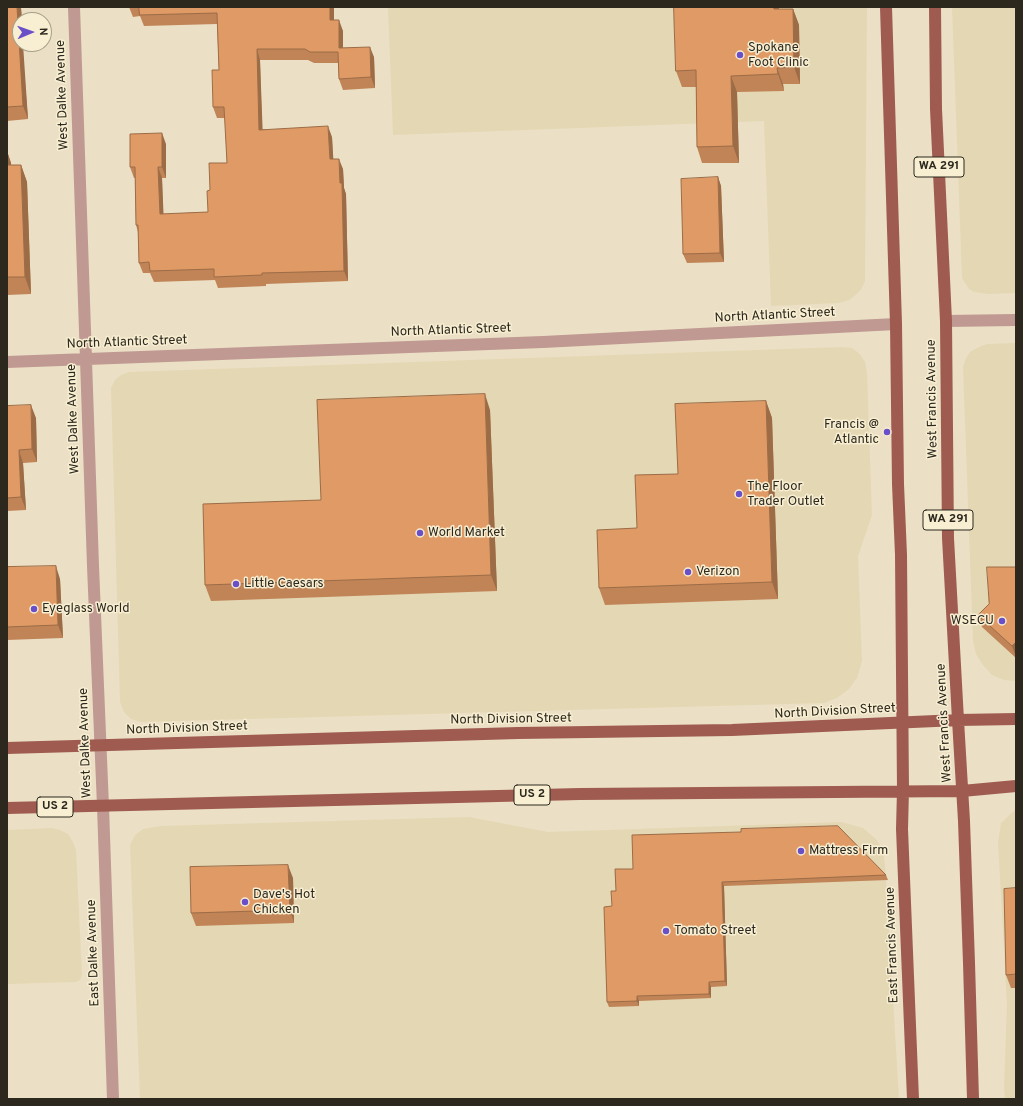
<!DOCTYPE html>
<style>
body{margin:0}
#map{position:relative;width:1023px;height:1106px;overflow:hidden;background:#ebe0c5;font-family:Overpass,sans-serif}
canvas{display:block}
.frame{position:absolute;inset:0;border:8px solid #2c281e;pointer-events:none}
.north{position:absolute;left:12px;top:12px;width:40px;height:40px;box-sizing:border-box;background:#f8eed2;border:1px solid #a69f8a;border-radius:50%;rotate:88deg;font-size:11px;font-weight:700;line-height:16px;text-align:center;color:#2c281e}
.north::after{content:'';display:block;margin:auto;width:14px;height:18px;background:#6950c9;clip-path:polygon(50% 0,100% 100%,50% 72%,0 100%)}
</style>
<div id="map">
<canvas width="1023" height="1106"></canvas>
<div class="frame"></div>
<div class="north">N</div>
</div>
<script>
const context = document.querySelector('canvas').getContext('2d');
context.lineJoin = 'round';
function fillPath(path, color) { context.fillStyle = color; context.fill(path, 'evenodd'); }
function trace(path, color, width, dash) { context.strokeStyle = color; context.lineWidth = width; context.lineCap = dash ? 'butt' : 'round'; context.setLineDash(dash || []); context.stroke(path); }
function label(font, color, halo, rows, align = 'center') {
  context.font = font + ' Overpass,sans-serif'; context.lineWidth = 3; context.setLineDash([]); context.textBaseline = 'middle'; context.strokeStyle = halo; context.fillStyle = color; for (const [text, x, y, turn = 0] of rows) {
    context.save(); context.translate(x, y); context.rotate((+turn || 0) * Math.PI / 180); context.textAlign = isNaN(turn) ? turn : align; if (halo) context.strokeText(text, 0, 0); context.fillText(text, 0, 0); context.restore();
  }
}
const built = new Path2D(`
 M 388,7 L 867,7 L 865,281 L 862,288 L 857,294 L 849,300 L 839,303 L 771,306 L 764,121 L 393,135 Z
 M 952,7 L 1016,7 L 1016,293 L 988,294 L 974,292 L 969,289 L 962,278 Z
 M 1016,343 L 1016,681 L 1004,680 L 992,675 L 983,665 L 976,654 L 973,641 L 963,367 L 966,358 L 970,352 L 979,347 L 987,344 Z
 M 842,347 L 852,348 L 860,354 L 865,362 L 867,373 L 872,515 L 858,556 L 862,661 L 857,678 L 849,689 L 837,698 L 824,703 L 141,722 L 131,719 L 124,712 L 120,702 L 111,388 L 115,380 L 121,375 L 129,372 Z
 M 1016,809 L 1016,1099 L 1005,1099 L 1004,1087 L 1007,1005 L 998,842 L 1001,823 Z
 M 469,817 L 548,832 L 841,822 L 863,828 L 877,840 L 883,851 L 885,865 L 899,1099 L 140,1099 L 130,845 L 135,835 L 143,829 L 161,826 Z
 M 52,828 L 60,830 L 68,834 L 73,842 L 76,850 L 82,975 L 80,980 L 76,982 L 7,984 L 7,830 Z`);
const street = new Path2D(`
 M 74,7 L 93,566 L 103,806 L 113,1099
 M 946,321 L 1016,320
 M 7,362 L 543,342 L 896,324`);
const primary = new Path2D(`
 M 886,7 L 896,324 L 898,484 L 901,555 L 903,790 L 902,829 L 913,1099
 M 935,7 L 936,109 L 946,321 L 948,538 L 958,720 L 964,821 L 969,963 L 973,1099
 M 7,748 L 518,733 L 732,730 L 958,720 L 1016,719
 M 7,808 L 580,794 L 962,791 L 1016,786`);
const wall = new Path2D(`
 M 7,7 L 21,8 L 22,20 L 20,20 L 28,119 L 7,121 Z
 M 129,7 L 334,7 L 334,20 L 343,31 L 343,48 L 374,57 L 375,88 L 343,90 L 339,79 L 338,63 L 314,63 L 308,60 L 260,60 L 262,129 L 332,137 L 333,159 L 343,169 L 344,188 L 346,194 L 348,281 L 266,284 L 266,286 L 218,288 L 215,280 L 154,282 L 150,273 L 143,273 L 139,263 L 138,232 L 136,225 L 135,178 L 134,178 L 130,167 L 166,144 L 166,178 L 162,178 L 163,214 L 208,212 L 210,190 L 227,163 L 225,118 L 217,118 L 213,107 L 219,70 L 217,24 L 144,26 L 140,16 L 133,17 Z
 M 674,7 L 779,7 L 779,9 L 793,9 L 799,25 L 800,84 L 783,84 L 784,91 L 737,92 L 739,163 L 702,163 L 697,147 L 696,87 L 682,87 L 676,71 Z
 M 7,151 L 11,163 L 11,165 L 21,165 L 27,182 L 31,294 L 7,295 Z
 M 718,177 L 721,186 L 724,262 L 687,263 L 683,254 Z
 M 766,401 L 772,418 L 778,599 L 605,605 L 599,588 L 637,528 L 678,474 Z
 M 7,406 L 36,418 L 37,462 L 23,463 L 26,510 L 7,511 Z
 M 490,410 L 497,591 L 211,601 L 205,585 L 321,500 Z
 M 7,567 L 60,579 L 63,638 L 7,640 Z
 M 1016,567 L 1016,658 L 982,627 L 978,615 L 989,604 Z
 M 615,869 L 886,875 L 888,880 L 724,886 L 727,986 L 711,987 L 711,998 L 639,1001 L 639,1006 L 609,1007 L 607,1002 L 612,906 L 616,891 Z
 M 293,878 L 294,923 L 196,926 L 191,913 Z
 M 1016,888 L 1016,988 L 1011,988 L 1006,975 Z`);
const shadedWall = new Path2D(`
 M 17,7 L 21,7 L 21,8 L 22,20 L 20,20 L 20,44 L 23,44 L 28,119 L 23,106 Z
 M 330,7 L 334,7 L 334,31 L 330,20 Z
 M 773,7 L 779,7 L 779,26 L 774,9 Z
 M 793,9 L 799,25 L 800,84 L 794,67 Z
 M 339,20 L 343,31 L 343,59 L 339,48 Z
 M 370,47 L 374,57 L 375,88 L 371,77 Z
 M 257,49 L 260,60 L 263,140 L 259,130 Z
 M 777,68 L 783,84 L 784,91 L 778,74 Z
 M 731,76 L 737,92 L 739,163 L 733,146 Z
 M 328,126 L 332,137 L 334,170 L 330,159 Z
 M 162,133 L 166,144 L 166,178 L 162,167 Z
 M 7,151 L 11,163 L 12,182 L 7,169 Z
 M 339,159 L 343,169 L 344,188 L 346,194 L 348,281 L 344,271 Z
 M 21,165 L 27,182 L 31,294 L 25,277 Z
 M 158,167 L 162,178 L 164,225 L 160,214 Z
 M 718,177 L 721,186 L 724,262 L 720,253 Z
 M 485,394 L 490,410 L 497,591 L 491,575 Z
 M 766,401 L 772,418 L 778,599 L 772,582 Z
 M 31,405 L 36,418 L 37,462 L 32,449 Z
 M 19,450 L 23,463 L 26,510 L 21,497 Z
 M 56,566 L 60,579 L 63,638 L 58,625 Z
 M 1016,642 L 1016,657 L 1012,646 Z
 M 288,865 L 293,878 L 294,923 L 290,910 Z
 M 722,882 L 724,886 L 727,986 L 725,981 Z
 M 709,982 L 711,987 L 711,998 L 709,994 Z
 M 637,996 L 639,1001 L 639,1006 L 637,1001 Z`);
const building = new Path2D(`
 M 7,7 L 17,7 L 23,106 L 7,107 Z
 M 139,7 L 330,7 L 330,20 L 339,20 L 339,48 L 370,47 L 371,77 L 339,79 L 338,52 L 310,52 L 305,49 L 257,49 L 259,130 L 328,126 L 330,159 L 339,159 L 340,183 L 342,183 L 344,271 L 262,273 L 262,275 L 214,277 L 214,269 L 150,271 L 149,262 L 139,263 L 138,225 L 136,225 L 135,167 L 130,167 L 130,134 L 162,133 L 162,167 L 158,167 L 160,214 L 208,212 L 207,191 L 210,190 L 209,163 L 227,163 L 224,107 L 213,107 L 212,70 L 219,70 L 217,13 L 140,15 Z
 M 674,7 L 773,7 L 774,9 L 793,9 L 794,67 L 777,68 L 778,74 L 731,76 L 733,146 L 697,147 L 696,70 L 676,71 Z
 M 7,165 L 21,165 L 25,277 L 7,277 Z
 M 718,177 L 720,253 L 683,254 L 681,179 Z
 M 485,394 L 491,575 L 205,585 L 203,504 L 321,500 L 317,400 Z
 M 766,401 L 772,582 L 599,588 L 597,530 L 637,528 L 635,475 L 678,474 L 675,404 Z
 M 31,405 L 32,449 L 19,450 L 21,497 L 7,498 L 7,406 Z
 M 56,566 L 58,625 L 7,627 L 7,567 Z
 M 987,567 L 1016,567 L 1016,642 L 1012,646 L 978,615 L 989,604 Z
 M 838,826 L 886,875 L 722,882 L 725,981 L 709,982 L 709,994 L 637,996 L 637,1001 L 607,1002 L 604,907 L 612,906 L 611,891 L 616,891 L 615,869 L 633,869 L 632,835 L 741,832 L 741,829 Z
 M 288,865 L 290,910 L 191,913 L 190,867 Z
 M 1016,888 L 1016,974 L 1006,975 L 1004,889 Z`);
const markers = [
 [740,55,4,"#6950c9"],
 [887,432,4,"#6950c9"],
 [739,494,4,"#6950c9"],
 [420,533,4,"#6950c9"],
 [688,572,4,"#6950c9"],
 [236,584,4,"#6950c9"],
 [34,609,4,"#6950c9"],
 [1002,621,4,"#6950c9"],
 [801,851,4,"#6950c9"],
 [245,902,4,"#6950c9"],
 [666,931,4,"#6950c9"]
];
const shields = [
 [939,167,50],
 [948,520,50],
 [532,795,36],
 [55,807,36]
];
const shieldNames = [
 ["WA 291",939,167],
 ["WA 291",948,520],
 ["US 2",532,795],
 ["US 2",55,807]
];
const poiNames = [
 ["Spokane",748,48],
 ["Foot Clinic",748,63],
 ["Francis @",879,425,"right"],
 ["Atlantic",879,440,"right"],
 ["The Floor",747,487],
 ["Trader Outlet",747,502],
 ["World Market",428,533],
 ["Verizon",696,572],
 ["Little Caesars",244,584],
 ["Eyeglass World",42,609],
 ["WSECU",994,621,"right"],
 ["Mattress Firm",809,851],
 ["Dave's Hot",253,895],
 ["Chicken",253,910],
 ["Tomato Street",674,931]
];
const streetNames = [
 ["West Dalke Avenue",63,95,-92],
 ["North Atlantic Street",775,316,-3],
 ["North Atlantic Street",451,331,-2],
 ["North Atlantic Street",127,343,-2],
 ["West Francis Avenue",933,399,-91],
 ["West Dalke Avenue",74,419,-92],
 ["North Division Street",835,712,-3],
 ["North Division Street",511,720,-1],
 ["West Francis Avenue",945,723,-93],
 ["North Division Street",187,729,-2],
 ["West Dalke Avenue",86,743,-92],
 ["East Francis Avenue",893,945,-92],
 ["East Dalke Avenue",94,953,-92]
];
fillPath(built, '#e4d7b4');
trace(street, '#c09992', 12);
trace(primary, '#9f5b50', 12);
fillPath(wall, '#c08457');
fillPath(shadedWall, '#9c6c47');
fillPath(building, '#df9a65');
trace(building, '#9c6c47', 1);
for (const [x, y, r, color] of markers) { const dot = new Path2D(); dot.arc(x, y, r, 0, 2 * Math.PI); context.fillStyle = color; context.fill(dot); trace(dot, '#f8eed2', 1.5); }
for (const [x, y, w] of shields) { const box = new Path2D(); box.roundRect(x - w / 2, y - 10, w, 20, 3); context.fillStyle = '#f8eed2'; context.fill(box); trace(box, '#2c281e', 1); }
label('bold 12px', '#2c281e', null, shieldNames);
label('13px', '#2c281e', '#f8eed2', poiNames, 'left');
label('13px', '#2c281e', '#f8eed2', streetNames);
</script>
